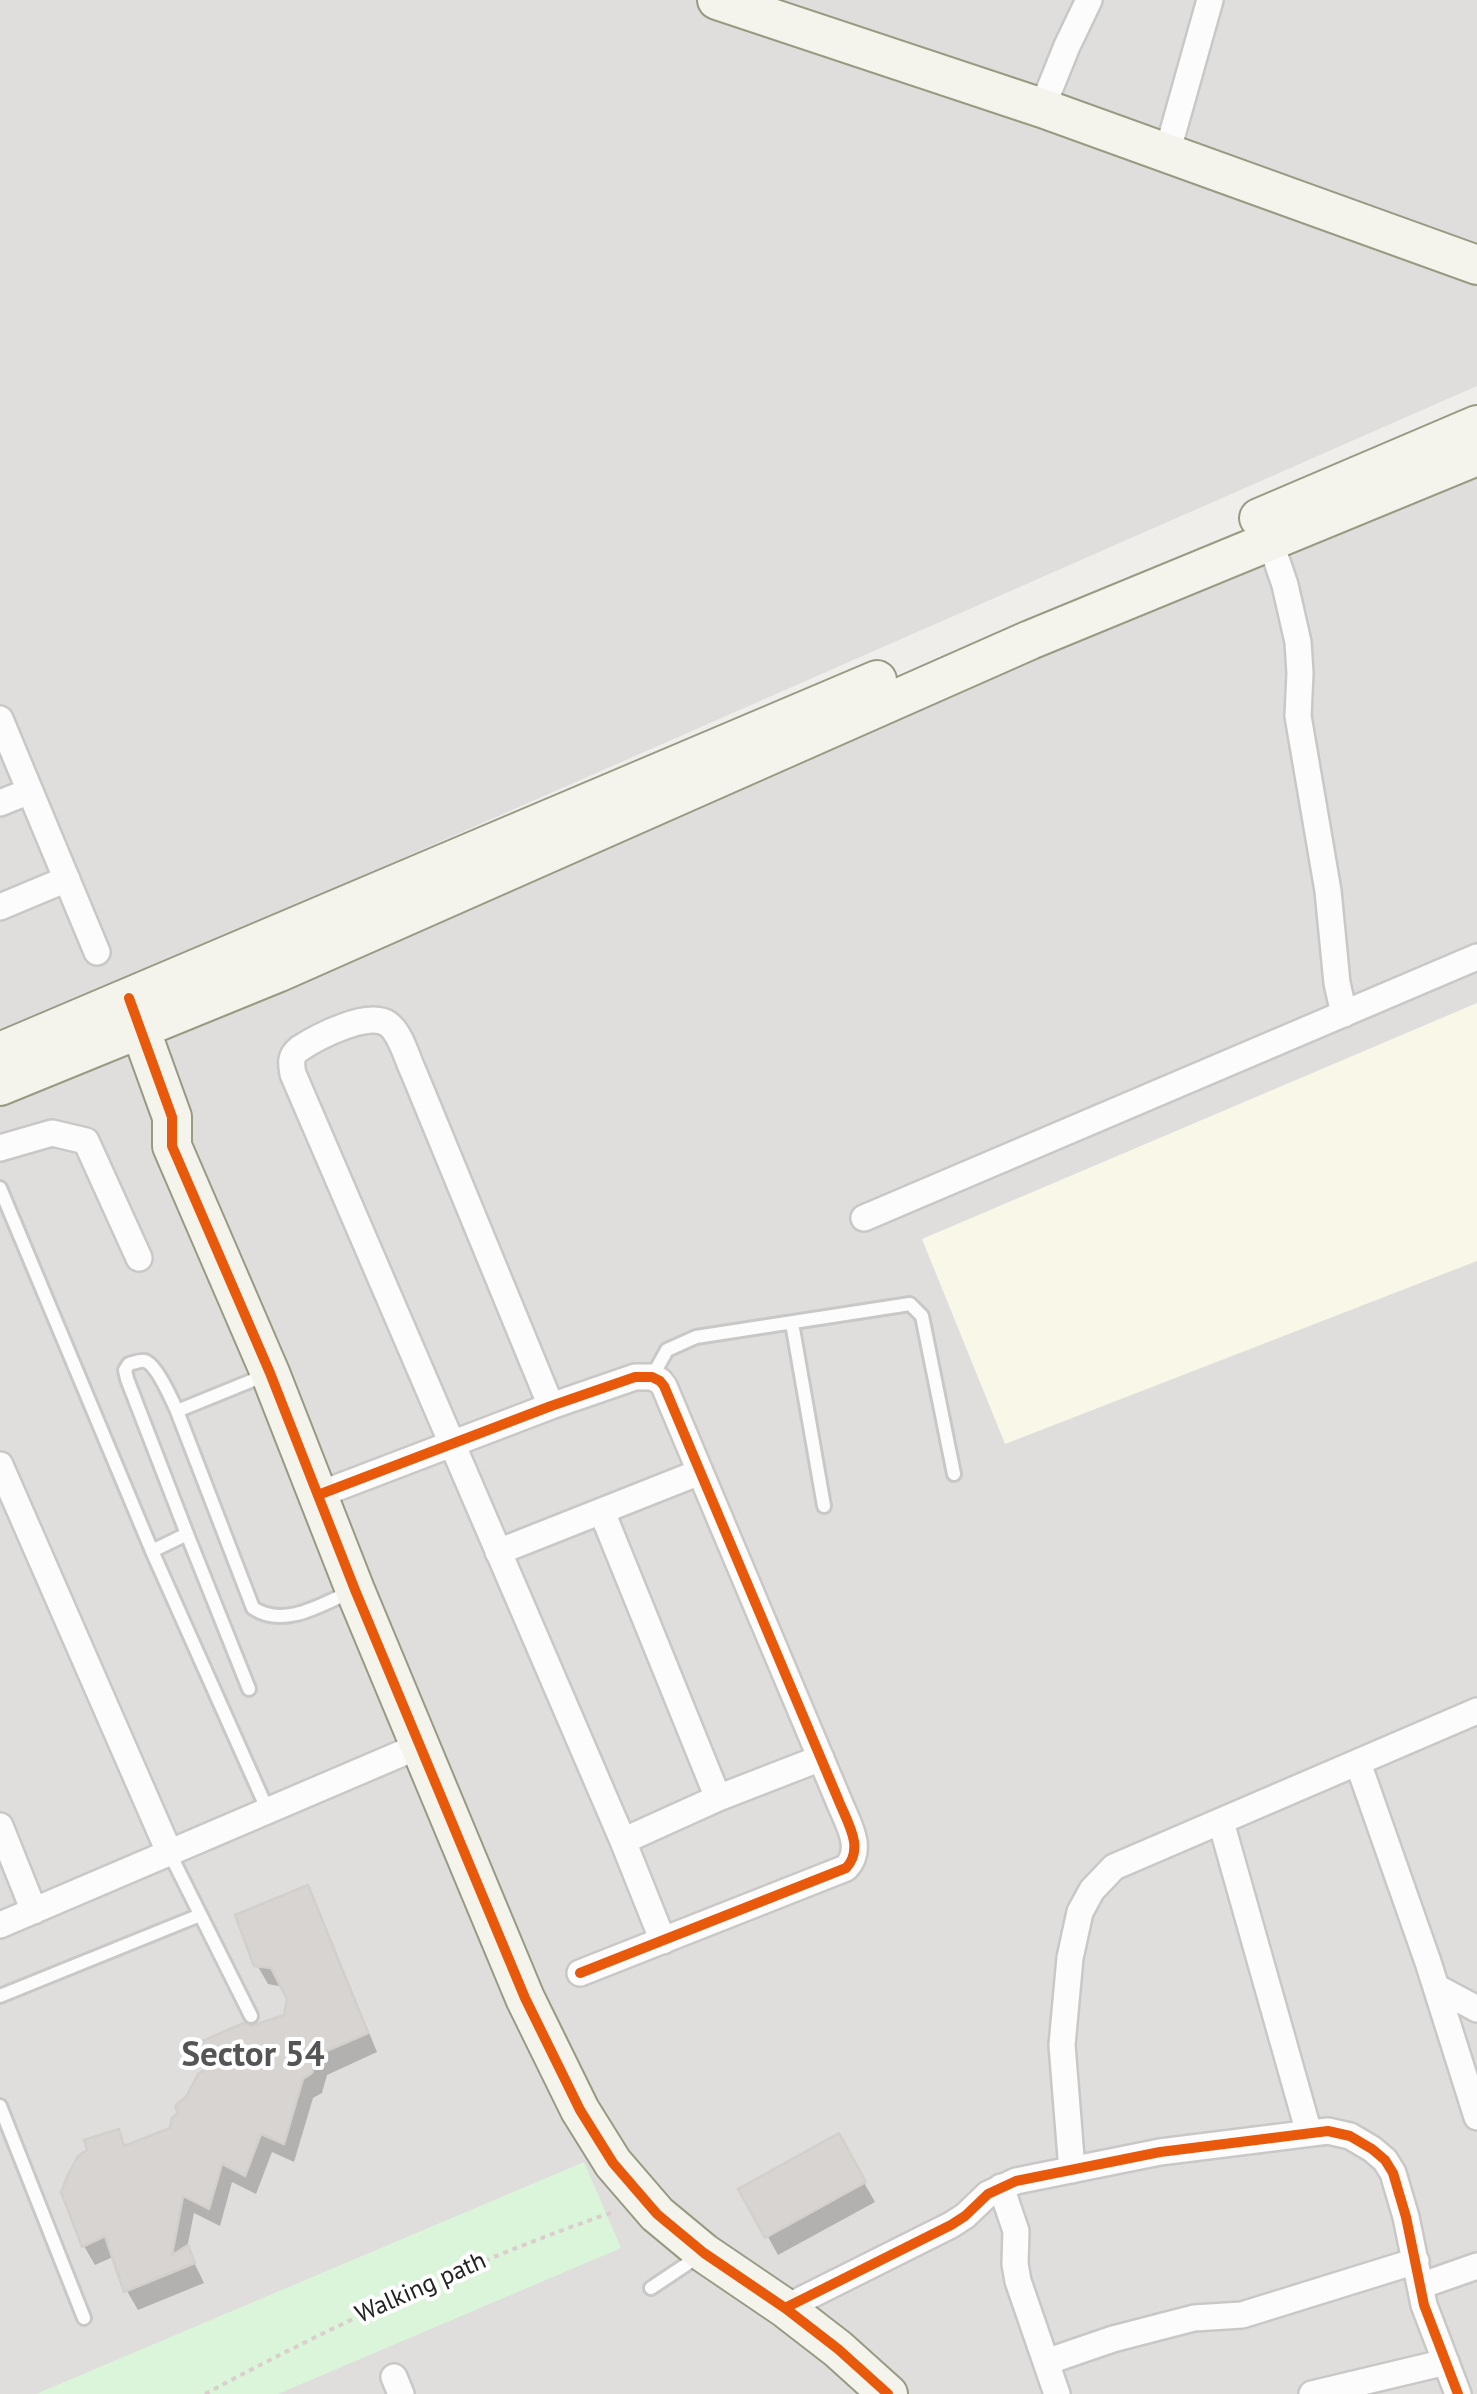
<!DOCTYPE html>
<style>
body{margin:0}
canvas{display:block;background:#f0eeeb}
</style>
<canvas width="1477" height="2394"></canvas>
<script>
const context = document.querySelector('canvas').getContext('2d');
context.lineJoin = 'round';
function fillPath(path, color) { context.fillStyle = color; context.fill(path, 'evenodd'); }
function trace(path, color, width, dash) { context.strokeStyle = color; context.lineWidth = width; context.lineCap = dash ? 'butt' : 'round'; context.setLineDash(dash || []); context.stroke(path); }
function label(font, color, halo, rows, align = 'center') {
  context.font = font + ' "PT Sans",sans-serif'; context.lineWidth = 8; context.setLineDash([]); context.textBaseline = 'middle'; context.strokeStyle = halo; context.fillStyle = color; for (const [text, x, y, turn = 0] of rows) {
    context.save(); context.translate(x, y); context.rotate((+turn || 0) * Math.PI / 180); context.textAlign = isNaN(turn) ? turn : align; if (halo) context.strokeText(text, 0, 0); context.fillText(text, 0, 0); context.restore();
  }
}
const residential = new Path2D(`
 M 0,0 L 1477,0 L 1477,386 L 0,1035 Z
 M 1477,449 L 1477,2394 L 0,2394 L 0,1083 Z`);
const education = new Path2D(`
 M 1477,1003 L 1477,1261 L 1005,1444 L 922,1239 Z`);
const park = new Path2D(`
 M 584,2162 L 621,2248 L 278,2394 L 36,2394 Z`);
const shadow = new Path2D(`
 M 307,1889 L 318,1908 L 377,2052 L 327,2075 L 322,2093 L 313,2098 L 294,2162 L 272,2152 L 256,2194 L 232,2182 L 220,2226 L 194,2213 L 187,2248 L 204,2283 L 138,2310 L 127,2291 L 115,2256 L 95,2265 L 84,2246 L 117,2132 L 127,2148 L 173,2129 L 214,2068 L 251,2029 L 287,2017 L 290,1998 L 284,1987 L 268,1984 L 257,1965 Z
 M 838,2137 L 875,2202 L 778,2255 L 742,2190 Z`);
const building = new Path2D(`
 M 308,1885 L 368,2033 L 317,2055 L 312,2073 L 303,2079 L 284,2144 L 261,2134 L 245,2176 L 222,2164 L 209,2209 L 183,2196 L 172,2255 L 188,2245 L 195,2263 L 124,2292 L 105,2236 L 82,2247 L 61,2192 L 68,2175 L 78,2156 L 87,2150 L 84,2140 L 119,2129 L 124,2146 L 170,2128 L 172,2118 L 178,2113 L 175,2106 L 186,2097 L 198,2074 L 211,2066 L 200,2042 L 244,2023 L 251,2026 L 284,2015 L 287,1999 L 271,1968 L 254,1966 L 235,1915 Z
 M 839,2133 L 866,2182 L 765,2238 L 738,2189 Z`);
const path = new Path2D(`
 M 205,2394 C 337,2323 474,2260 616,2211`);
const lane = new Path2D(`
 M 0,1188 L 152,1551 L 268,1811
 M 792,1323 L 824,1506
 M 652,1377 L 667,1350 L 696,1337 L 910,1304 L 922,1316 L 954,1474
 M 177,1411 L 253,1608 C 284,1629 322,1604 352,1591
 M 187,1534 L 127,1379 L 125,1370 L 129,1364 C 133,1363 141,1360 145,1361 C 156,1364 172,1400 177,1411 L 268,1374
 M 152,1551 L 187,1534 L 249,1689
 M 170,1854 L 251,2016
 M 0,1996 L 200,1915
 M 0,2106 L 84,2318
 M 651,2288 L 702,2254`);
const street = new Path2D(`
 M 1042,108 L 1067,46 L 1089,0
 M 1167,153 L 1210,0
 M 1270,541 L 1285,585 L 1298,642 L 1300,673 L 1298,716 L 1328,891 L 1337,983 L 1344,1014
 M 0,719 L 97,952
 M 0,803 L 30,791
 M 0,907 L 67,879
 M 0,1148 L 52,1133 L 86,1141 L 139,1258
 M 864,1218 L 1477,957
 M 551,1406 L 414,1073 C 407,1059 401,1033 388,1024 C 369,1010 317,1037 299,1049 C 290,1056 291,1063 293,1074 L 623,1841 L 663,1941
 M 0,1465 L 170,1854
 M 318,1495 L 551,1406 L 635,1377 L 652,1377 L 660,1381 L 664,1386 L 838,1799 C 847,1822 865,1848 846,1868 L 580,1973
 M 602,1512 L 718,1798
 M 498,1552 L 700,1472
 M 1358,1763 L 1428,1962 L 1477,2117
 M 1221,1822 L 1309,2133
 M 0,1826 L 34,1911
 M 623,1841 L 718,1798 L 821,1758
 M 0,1925 L 419,1746
 M 1436,1987 L 1477,2009
 M 1072,2170 L 1062,2045 L 1070,1958 L 1080,1912 L 1092,1890 L 1114,1867 L 1477,1711
 M 1001,2187 L 1016,2231 L 1015,2264 L 1018,2281 L 1057,2394
 M 1420,2286 L 1477,2266
 M 785,2308 L 951,2225 L 965,2216 L 988,2194 L 1016,2181 L 1160,2152 L 1328,2131 L 1350,2136 L 1372,2149 L 1385,2160 L 1393,2173 L 1406,2217 L 1424,2305 L 1458,2394
 M 1046,2362 L 1113,2339 L 1194,2318 L 1242,2315 L 1416,2261
 M 394,2377 L 401,2394
 M 1312,2394 L 1446,2362`);
const secondary = new Path2D(`
 M 717,0 L 1042,108 L 1477,265
 M 1259,518 L 1477,425
 M 129,998 L 172,1117 L 172,1146 L 270,1373 L 355,1590 L 525,1998 L 580,2110 L 613,2163 L 657,2214 L 704,2253 L 785,2308 L 838,2349 L 888,2394
 M 0,1052 L 877,680
 M 0,1086 L 277,973 L 1030,640 L 1477,456`);
const cycleway = new Path2D(`
 M 129,998 L 172,1117 L 172,1146 L 270,1373 L 355,1590 L 525,1998 L 580,2110 L 613,2163 L 657,2214 L 704,2253 L 785,2308 L 838,2349 L 888,2394
 M 318,1495 L 551,1406 L 635,1377 L 652,1377 L 660,1381 L 664,1386 L 838,1799 C 847,1822 865,1848 846,1868 L 580,1973
 M 785,2308 L 951,2225 L 965,2216 L 988,2194 L 1016,2181 L 1160,2152 L 1328,2131 L 1350,2136 L 1372,2149 L 1385,2160 L 1393,2173 L 1406,2217 L 1424,2305 L 1458,2394`);
const streetNames = [
 ["Walking path",421,2288,-24]
];
const districtNames = [
 ["Sector 54",253,2056]
];
fillPath(residential, '#dfdedc');
fillPath(education, '#f8f7e8');
fillPath(park, '#daf5da');
fillPath(shadow, '#0003');
fillPath(building, '#d7d4d2');
trace(building, '#d3d0cc', 2.5);
trace(lane, '#c9c8c7', 18);
trace(street, '#c9c8c7', 30);
trace(secondary, '#999a82', 42);
trace(path, '#dccecd', 4, [5, 5]);
trace(lane, '#fdfcfc', 12);
trace(street, '#fdfcfc', 25);
trace(secondary, '#f4f4ed', 38);
trace(cycleway, '#e8590c', 10);
label('25px', '#222', '#fff', streetNames);
label('bold 35px', '#555', '#fff', districtNames);
</script>
